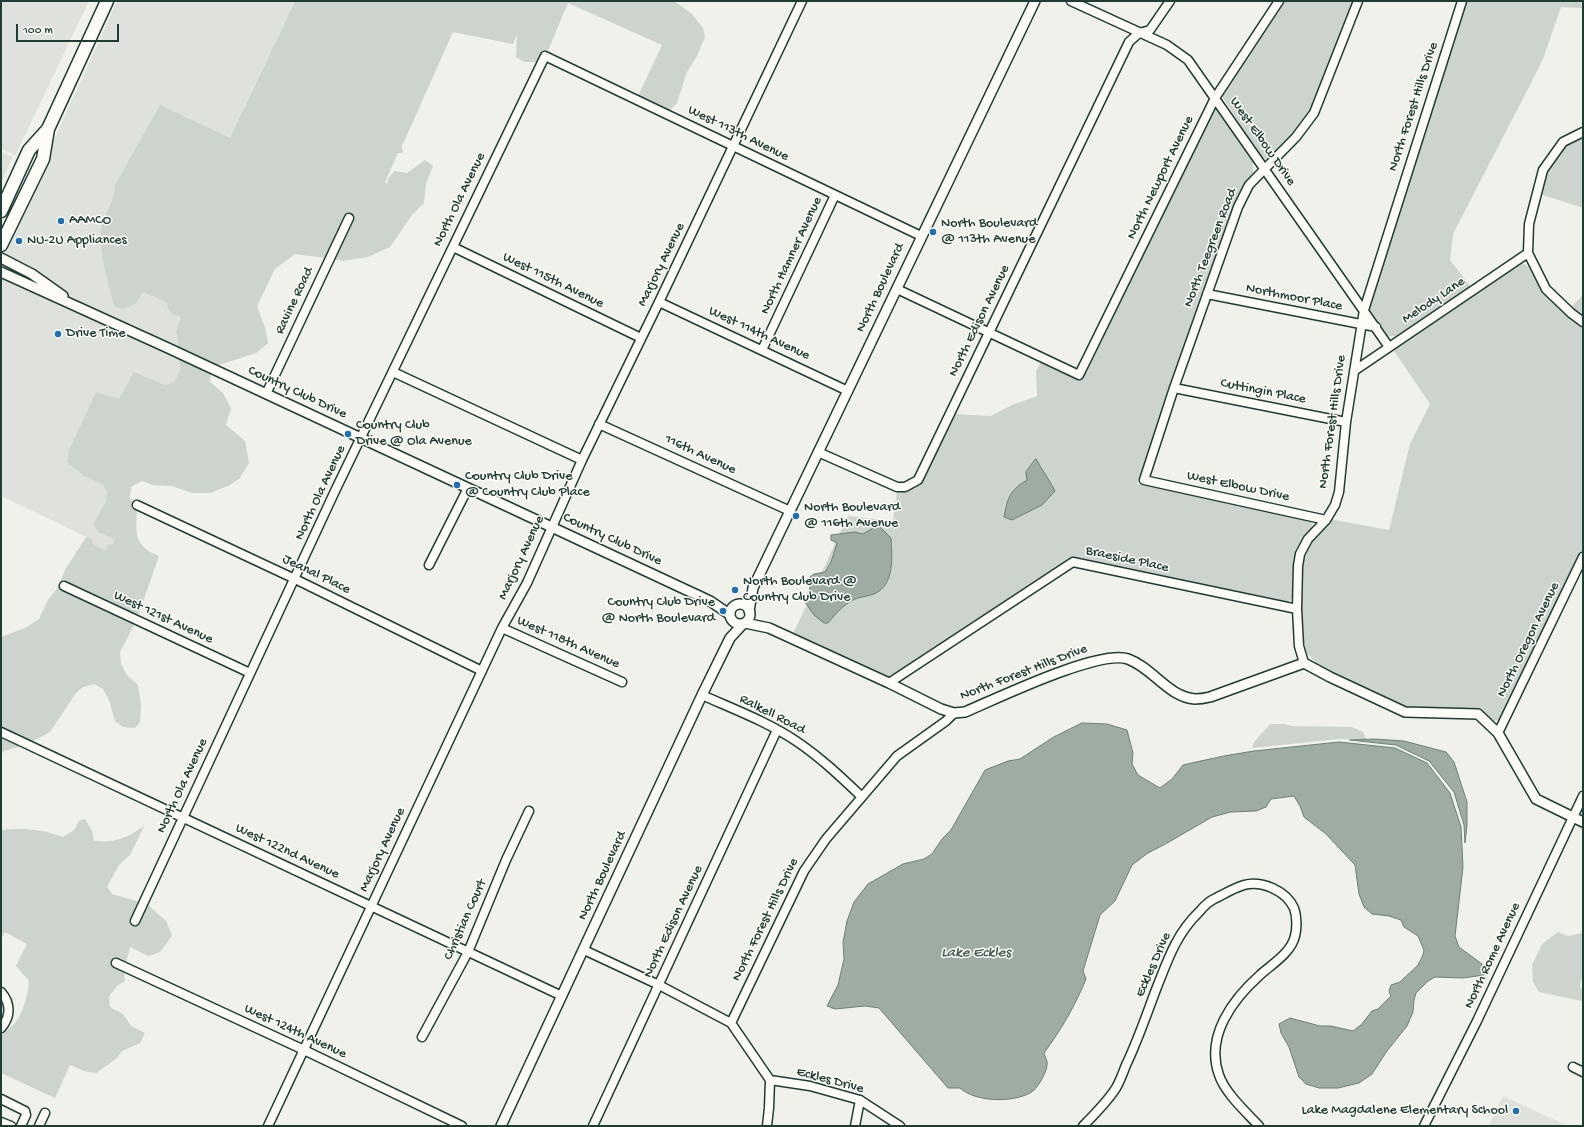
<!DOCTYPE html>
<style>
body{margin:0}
#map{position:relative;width:1584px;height:1127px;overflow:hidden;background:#f0f1eb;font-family:"Gochi Hand",sans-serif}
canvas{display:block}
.frame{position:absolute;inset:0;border:2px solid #1f3d34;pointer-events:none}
.scale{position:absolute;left:16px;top:24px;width:103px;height:18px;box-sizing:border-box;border:2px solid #1f3d34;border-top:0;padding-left:5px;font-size:12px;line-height:14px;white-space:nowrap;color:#1f3d34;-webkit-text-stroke:3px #fdfcf7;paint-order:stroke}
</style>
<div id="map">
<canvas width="1584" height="1127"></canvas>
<div class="frame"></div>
<div class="scale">100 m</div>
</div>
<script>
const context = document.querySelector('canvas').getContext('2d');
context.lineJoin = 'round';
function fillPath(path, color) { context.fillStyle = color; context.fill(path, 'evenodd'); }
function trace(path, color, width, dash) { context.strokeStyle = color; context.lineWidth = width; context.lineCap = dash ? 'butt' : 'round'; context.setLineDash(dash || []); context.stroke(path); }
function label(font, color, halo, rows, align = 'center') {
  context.font = font + ' "Gochi Hand",sans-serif'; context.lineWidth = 3; context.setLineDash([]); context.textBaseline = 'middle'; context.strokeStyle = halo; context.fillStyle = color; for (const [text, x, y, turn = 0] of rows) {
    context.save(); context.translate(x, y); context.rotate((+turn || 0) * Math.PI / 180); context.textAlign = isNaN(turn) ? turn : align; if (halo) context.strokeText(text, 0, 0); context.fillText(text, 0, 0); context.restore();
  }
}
const built = new Path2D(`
 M 1,1 L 89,1 L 15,156 L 1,148 Z
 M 117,1 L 295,1 L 243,110 L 247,123 L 230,140 L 117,191 L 102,227 L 101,240 L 144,291 L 156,281 L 181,317 L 176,331 L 178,341 L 177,348 L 80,304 L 45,278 L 46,275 L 2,254 Z
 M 1,152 L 13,157 L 1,182 Z
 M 1,277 L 176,356 L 181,368 L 174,382 L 165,385 L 142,376 L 119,399 L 76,436 L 69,450 L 76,470 L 84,476 L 102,484 L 107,491 L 106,501 L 93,524 L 98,532 L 114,539 L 113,544 L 106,550 L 93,544 L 91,539 L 1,496 Z
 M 1503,1096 L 1568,1126 L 1489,1126 Z`);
const green = new Path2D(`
 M 295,1 L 674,1 L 692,14 L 703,28 L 705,37 L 697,56 L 687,72 L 677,103 L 669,111 L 638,96 L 662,45 L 568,3 L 547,53 L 543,51 L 538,62 L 524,62 L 516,57 L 517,34 L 520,27 L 513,44 L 453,32 L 402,146 L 403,153 L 398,153 L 385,182 L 387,184 L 388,179 L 394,171 L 407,173 L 425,160 L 433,166 L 426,184 L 424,203 L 412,215 L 390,247 L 368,257 L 343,261 L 333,259 L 353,217 L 347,213 L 326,258 L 295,254 L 275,269 L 257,306 L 265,328 L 268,343 L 256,353 L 216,366 L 177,348 L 178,341 L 176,331 L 181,317 L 172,314 L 167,306 L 168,303 L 143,292 L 135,304 L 122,309 L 114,306 C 109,285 97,246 102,226 C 106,211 115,200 115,185 L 160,105 L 230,138 Z
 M 1282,1 L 1355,1 L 1312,108 L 1304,121 L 1295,133 L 1272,157 L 1265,159 L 1261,158 L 1258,153 L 1222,96 L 1223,90 Z
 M 1465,1 L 1581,1 L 1582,8 L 1561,7 L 1543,59 L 1531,83 L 1453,234 L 1450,260 L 1471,287 L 1396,336 L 1385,336 L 1368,308 Z
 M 1218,108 L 1253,160 L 1253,173 L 1248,181 L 1137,484 L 1310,520 C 1317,529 1302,541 1298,550 C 1292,564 1295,582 1293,597 L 1290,601 L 1279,602 L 1092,561 L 1082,560 L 1062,565 L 989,612 L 890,679 L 887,678 L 793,634 L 848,516 L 893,521 L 897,491 L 910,489 L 917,484 L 954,414 L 991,416 L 1012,405 L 1037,396 L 1036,371 L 1041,362 L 1078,378 L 1087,372 L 1211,113 L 1213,109 Z
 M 1583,136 L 1583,208 L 1540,194 C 1545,177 1553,157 1567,145 C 1572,142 1578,139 1583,136 Z
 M 1518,263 L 1525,264 L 1528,267 L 1537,281 L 1583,325 L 1583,550 L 1504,717 L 1495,721 L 1483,713 L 1471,708 L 1418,709 L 1403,707 L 1326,672 L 1315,662 L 1307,653 L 1304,642 L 1301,619 L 1300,591 L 1303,561 L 1307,546 L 1329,519 L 1389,530 L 1410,444 L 1430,404 L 1392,348 Z
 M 1583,295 L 1583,318 L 1570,308 Z
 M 176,356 L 211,373 L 210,382 L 223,393 L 231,408 L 226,425 L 245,441 L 249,463 L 240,478 L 228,486 L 210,493 L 192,493 L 172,486 L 152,485 L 142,481 L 131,487 L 130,498 L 134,503 L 132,507 L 137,509 C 136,535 133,545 159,556 L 138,616 L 63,581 L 60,588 L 135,623 L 120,652 L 121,664 L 127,675 L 138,685 L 141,705 L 140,722 L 135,728 L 123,727 L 115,721 L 109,700 L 103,689 L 94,684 L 83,687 L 76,693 L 50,732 L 31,742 L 1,728 L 1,637 L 25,628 L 39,619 L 48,600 L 57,589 L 65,570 L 86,537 L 91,539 L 93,544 L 106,550 L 108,545 L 113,544 L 114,539 L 98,532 L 93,524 L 106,501 L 107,491 L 102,484 L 84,476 L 67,462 L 69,450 L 96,392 L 119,399 L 134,372 L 165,385 L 174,382 L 181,368 Z
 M 1270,724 L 1284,724 L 1291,726 L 1352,727 L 1363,732 L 1366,739 L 1339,739 L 1252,748 L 1254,742 Z
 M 1,737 L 21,746 L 4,751 L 1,754 Z
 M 85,819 L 92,831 L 94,841 C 115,843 127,838 144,826 L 130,855 L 119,865 L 107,887 L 112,894 L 140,902 L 130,924 L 137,926 L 147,904 L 166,921 L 172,936 L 160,952 L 148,956 L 130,947 L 126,963 L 114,958 L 111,965 L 124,971 L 125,981 L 117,986 L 109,996 L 110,1007 L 123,1014 L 131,1026 L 145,1033 L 140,1043 L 122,1051 L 116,1059 L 96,1073 L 84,1071 L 70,1065 L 55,1098 L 1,1073 L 1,1033 C 4,1030 9,1029 12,1026 C 23,1017 28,994 29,981 L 16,966 L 27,944 L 5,932 L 1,939 L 1,830 C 24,828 40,829 63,837 L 74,830 L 79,821 Z
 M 1558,932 L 1568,936 L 1583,933 L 1583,972 L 1580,986 L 1583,992 L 1582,1001 L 1539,992 L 1533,982 L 1532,965 L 1542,944 Z`);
const water = new Path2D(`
 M 1036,459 C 1042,470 1049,479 1055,491 L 1042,505 L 1012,520 L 1004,517 C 1008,497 1009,491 1027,480 L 1026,472 Z
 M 880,527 L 891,538 C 892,557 895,585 874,594 C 866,597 855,597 848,603 C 840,608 834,616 828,623 L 824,623 L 814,615 L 805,602 L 810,588 L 810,577 L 814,574 L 825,572 L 831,562 L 837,543 L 831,540 L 831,535 L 855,532 L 863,534 L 873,528 Z
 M 1082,723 L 1107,724 L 1127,730 L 1133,753 L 1132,764 L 1138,775 L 1160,788 L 1172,779 L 1183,765 L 1196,762 L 1224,756 L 1254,751 L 1339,742 L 1395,748 L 1427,763 L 1450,793 L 1461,827 L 1463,867 L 1455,936 L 1459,947 L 1482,964 L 1484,975 L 1463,978 L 1435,977 L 1428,981 L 1416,993 L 1414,1000 L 1413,1012 L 1407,1026 L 1387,1051 L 1372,1074 L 1359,1083 L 1338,1088 L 1319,1088 L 1306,1084 L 1299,1077 L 1289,1047 L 1281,1033 L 1279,1024 L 1290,1018 L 1320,1026 L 1331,1026 L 1353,1031 L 1361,1025 L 1372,1011 L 1378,1009 L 1391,996 L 1389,991 L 1391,985 L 1400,982 L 1418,965 L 1423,955 L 1424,950 L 1418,936 L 1404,927 L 1401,920 L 1389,916 L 1372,914 L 1364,907 L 1359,894 L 1355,865 L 1326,834 L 1304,817 L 1300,806 L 1294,796 L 1271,799 L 1266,807 L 1256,811 L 1231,812 L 1212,817 L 1169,842 L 1148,853 L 1132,865 L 1115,901 L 1100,915 L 1083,971 L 1086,979 C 1075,1006 1061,1030 1044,1053 C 1045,1057 1048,1061 1047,1065 C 1047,1072 1037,1090 1030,1093 C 1012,1103 975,1102 960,1088 L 948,1088 L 879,1008 L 865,1006 L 835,1009 L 827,1006 L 838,985 L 844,959 L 843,942 L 847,921 L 854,902 L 868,884 L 903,864 L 924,859 L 932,854 L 942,839 L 951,830 L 985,770 L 1008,761 L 1020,759 L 1052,738 Z
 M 1375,739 L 1404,741 L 1446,752 L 1454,762 L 1467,802 L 1467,825 L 1465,843 L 1464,825 L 1454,792 L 1429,761 L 1396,745 L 1350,740 Z`);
const minor = new Path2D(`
 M 1071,1 L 1167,45 L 1188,60 L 1389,347
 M 1583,132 L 1563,142 L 1543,170 L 1529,224 L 1528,253 L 1546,289 L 1571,313 L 1583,322
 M 453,247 L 641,338
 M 897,289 L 1079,375 L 1215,98 L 1279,1
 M 1207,294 L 1376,327
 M 659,302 L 848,391
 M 762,350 L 835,195
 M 1354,371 L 1528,253
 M 393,372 L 582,460
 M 1174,388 L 1346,422
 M 266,394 L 349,218
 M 599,424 L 790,511
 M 818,452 L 897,487 L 905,487 L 918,480 L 1129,42 L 1139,33 L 1150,30 L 1170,1
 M 137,505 L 295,579 L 482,671
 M 1326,520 L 1144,480 L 1174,388 L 1238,207 L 1249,185 L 1296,137 L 1314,113 L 1358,1
 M 429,565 L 468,488
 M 64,586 L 250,673
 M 502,628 L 622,682
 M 1304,663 L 1299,646 L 1297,609 L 1298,566 L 1300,554 L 1308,539 L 1326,520 L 1335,505 L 1339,492 L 1346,422 L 1364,310 L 1462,1
 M 889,683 L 1073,562 L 1297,609
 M 702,695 C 733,709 768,722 796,741 C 820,757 841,777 862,797
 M 1,732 L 562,996
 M 1498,733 L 1583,557
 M 135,921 L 335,491 L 545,56 L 921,236
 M 584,950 L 659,985 L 731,1023
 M 116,963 L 304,1050 L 462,1126
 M 1,992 C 11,1003 11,1017 1,1028
 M 422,1037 L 468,952 L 506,860 L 529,811
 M 1573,1067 L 1583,1072
 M 770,1080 L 810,1086 L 860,1100 L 900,1126
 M 1,1099 L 25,1111 L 26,1115 L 21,1126
 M 1,1122 L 11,1126
 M 39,1126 L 45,1113
 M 268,1126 L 502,628 L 527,583 L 582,460 L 659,302 L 802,1
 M 593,1126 L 777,730
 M 767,1126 L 769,1108 L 770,1080 L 731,1023 L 804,871 L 826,839 L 897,756 L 946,721 L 954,713
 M 855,1126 L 860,1100
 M 1083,1126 C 1095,1114 1107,1102 1116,1088 C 1120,1081 1123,1073 1126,1065 C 1138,1040 1147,1013 1157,987 C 1168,959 1177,933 1199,912 C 1204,906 1209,901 1216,898 C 1224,894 1234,888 1244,885 C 1262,880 1286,891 1294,908 C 1297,916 1297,928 1295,936 C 1291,953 1272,964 1260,975 C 1233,999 1205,1036 1219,1075 C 1225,1093 1246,1112 1259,1126
 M 1424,1126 L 1477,1021 L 1583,796`);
const tertiary = new Path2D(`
 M 1,258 L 32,274 L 63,296
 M 1,272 L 168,348 L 710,601 L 729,614
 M730 614a10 10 0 1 1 20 0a10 10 0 1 1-20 0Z
 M 749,611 L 753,588 L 1035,1
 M 745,623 L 769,628 L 889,683 L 941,709 L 954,713 L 965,712 C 996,699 1099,649 1128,659 C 1153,668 1168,697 1195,699 C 1200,699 1206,698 1210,697 L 1304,663 L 1330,677 L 1405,712 L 1478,714 L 1498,733 L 1536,799 L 1583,822
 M 501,1126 L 702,695 L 730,638 L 743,624`);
const primary = new Path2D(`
 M 1,211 L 29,150 L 48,129
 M 1,245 L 43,159 L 48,129 L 107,1`);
const markers = [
 [61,221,4,"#1f6fb2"],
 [933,232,4,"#1f6fb2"],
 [19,241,4,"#1f6fb2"],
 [58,334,4,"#1f6fb2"],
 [348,434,4,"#1f6fb2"],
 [457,485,4,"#1f6fb2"],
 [796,516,4,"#1f6fb2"],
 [735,590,4,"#1f6fb2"],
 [723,611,4,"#1f6fb2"],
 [1516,1111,4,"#1f6fb2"]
];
const streetNames = [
 ["North Forest Hills Drive",1414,107,-72],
 ["West 113th Avenue",738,134,26],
 ["West Elbow Drive",1262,142,55],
 ["North Newport Avenue",1161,178,-64],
 ["North Ola Avenue",460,200,-64],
 ["North Teegreen Road",1211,248,-69],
 ["North Hamner Avenue",792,256,-65],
 ["Marjory Avenue",662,265,-64],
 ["West 115th Avenue",553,281,26],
 ["North Boulevard",881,288,-65],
 ["Northmoor Place",1294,298,11],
 ["Ravine Road",295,301,-65],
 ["Melody Lane",1434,301,-34],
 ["North Edison Avenue",980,321,-64],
 ["West 114th Avenue",759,334,25],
 ["Cuttingin Place",1263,392,11],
 ["Country Club Drive",297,393,25],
 ["North Forest Hills Drive",1333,422,-82],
 ["116th Avenue",700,455,25],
 ["West Elbow Drive",1238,487,12],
 ["North Ola Avenue",321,493,-65],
 ["Country Club Drive",612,540,25],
 ["Marjory Avenue",522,558,-65],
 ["Braeside Place",1127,560,12],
 ["Jeanal Place",316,575,26],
 ["West 121st Avenue",163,618,25],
 ["North Oregon Avenue",1529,640,-64],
 ["West 118th Avenue",568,643,24],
 ["North Forest Hills Drive",1024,673,-21],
 ["Ralkell Road",772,715,27],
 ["North Ola Avenue",183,786,-65],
 ["Marjory Avenue",383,850,-65],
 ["West 122nd Avenue",287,852,25],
 ["North Boulevard",603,876,-65],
 ["Christian Court",466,920,-66],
 ["North Forest Hills Drive",766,920,-64],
 ["North Edison Avenue",674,922,-65],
 ["North Rome Avenue",1493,956,-65],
 ["Eckles Drive",1154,965,-66],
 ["West 124th Avenue",295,1032,25],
 ["Eckles Drive",830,1081,15]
];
const poiNames = [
 ["AAMCO",69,221],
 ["North Boulevard",941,224],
 ["@ 113th Avenue",941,240],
 ["NU-2U Appliances",27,241],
 ["Drive Time",66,334],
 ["Country Club",356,426],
 ["Drive @ Ola Avenue",356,442],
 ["Country Club Drive",465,477],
 ["@ Country Club Place",465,493],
 ["North Boulevard",804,508],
 ["@ 116th Avenue",804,524],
 ["North Boulevard @",743,582],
 ["Country Club Drive",743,598],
 ["Country Club Drive",715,603,"right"],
 ["@ North Boulevard",715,619,"right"],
 ["Lake Magdalene Elementary School",1508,1111,"right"]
];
const waterNames = [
 ["Lake Eckles",976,954]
];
fillPath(built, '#dfe2dc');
fillPath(green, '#cdd3cd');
fillPath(water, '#9faca4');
trace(water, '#6c8077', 1);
trace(minor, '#1f3d34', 11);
trace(tertiary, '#1f3d34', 12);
trace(primary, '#1f3d34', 15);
trace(minor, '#fdfcf7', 8);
trace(tertiary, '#fdfcf7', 9);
trace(primary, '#fdfcf7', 12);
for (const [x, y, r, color] of markers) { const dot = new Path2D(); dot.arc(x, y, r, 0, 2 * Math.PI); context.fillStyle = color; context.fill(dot); trace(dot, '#fdfcf7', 1.5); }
label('14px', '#1f3d34', '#fdfcf7', streetNames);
label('14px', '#1f3d34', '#fdfcf7', poiNames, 'left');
label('italic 15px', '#455e56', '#fdfcf7', waterNames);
</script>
